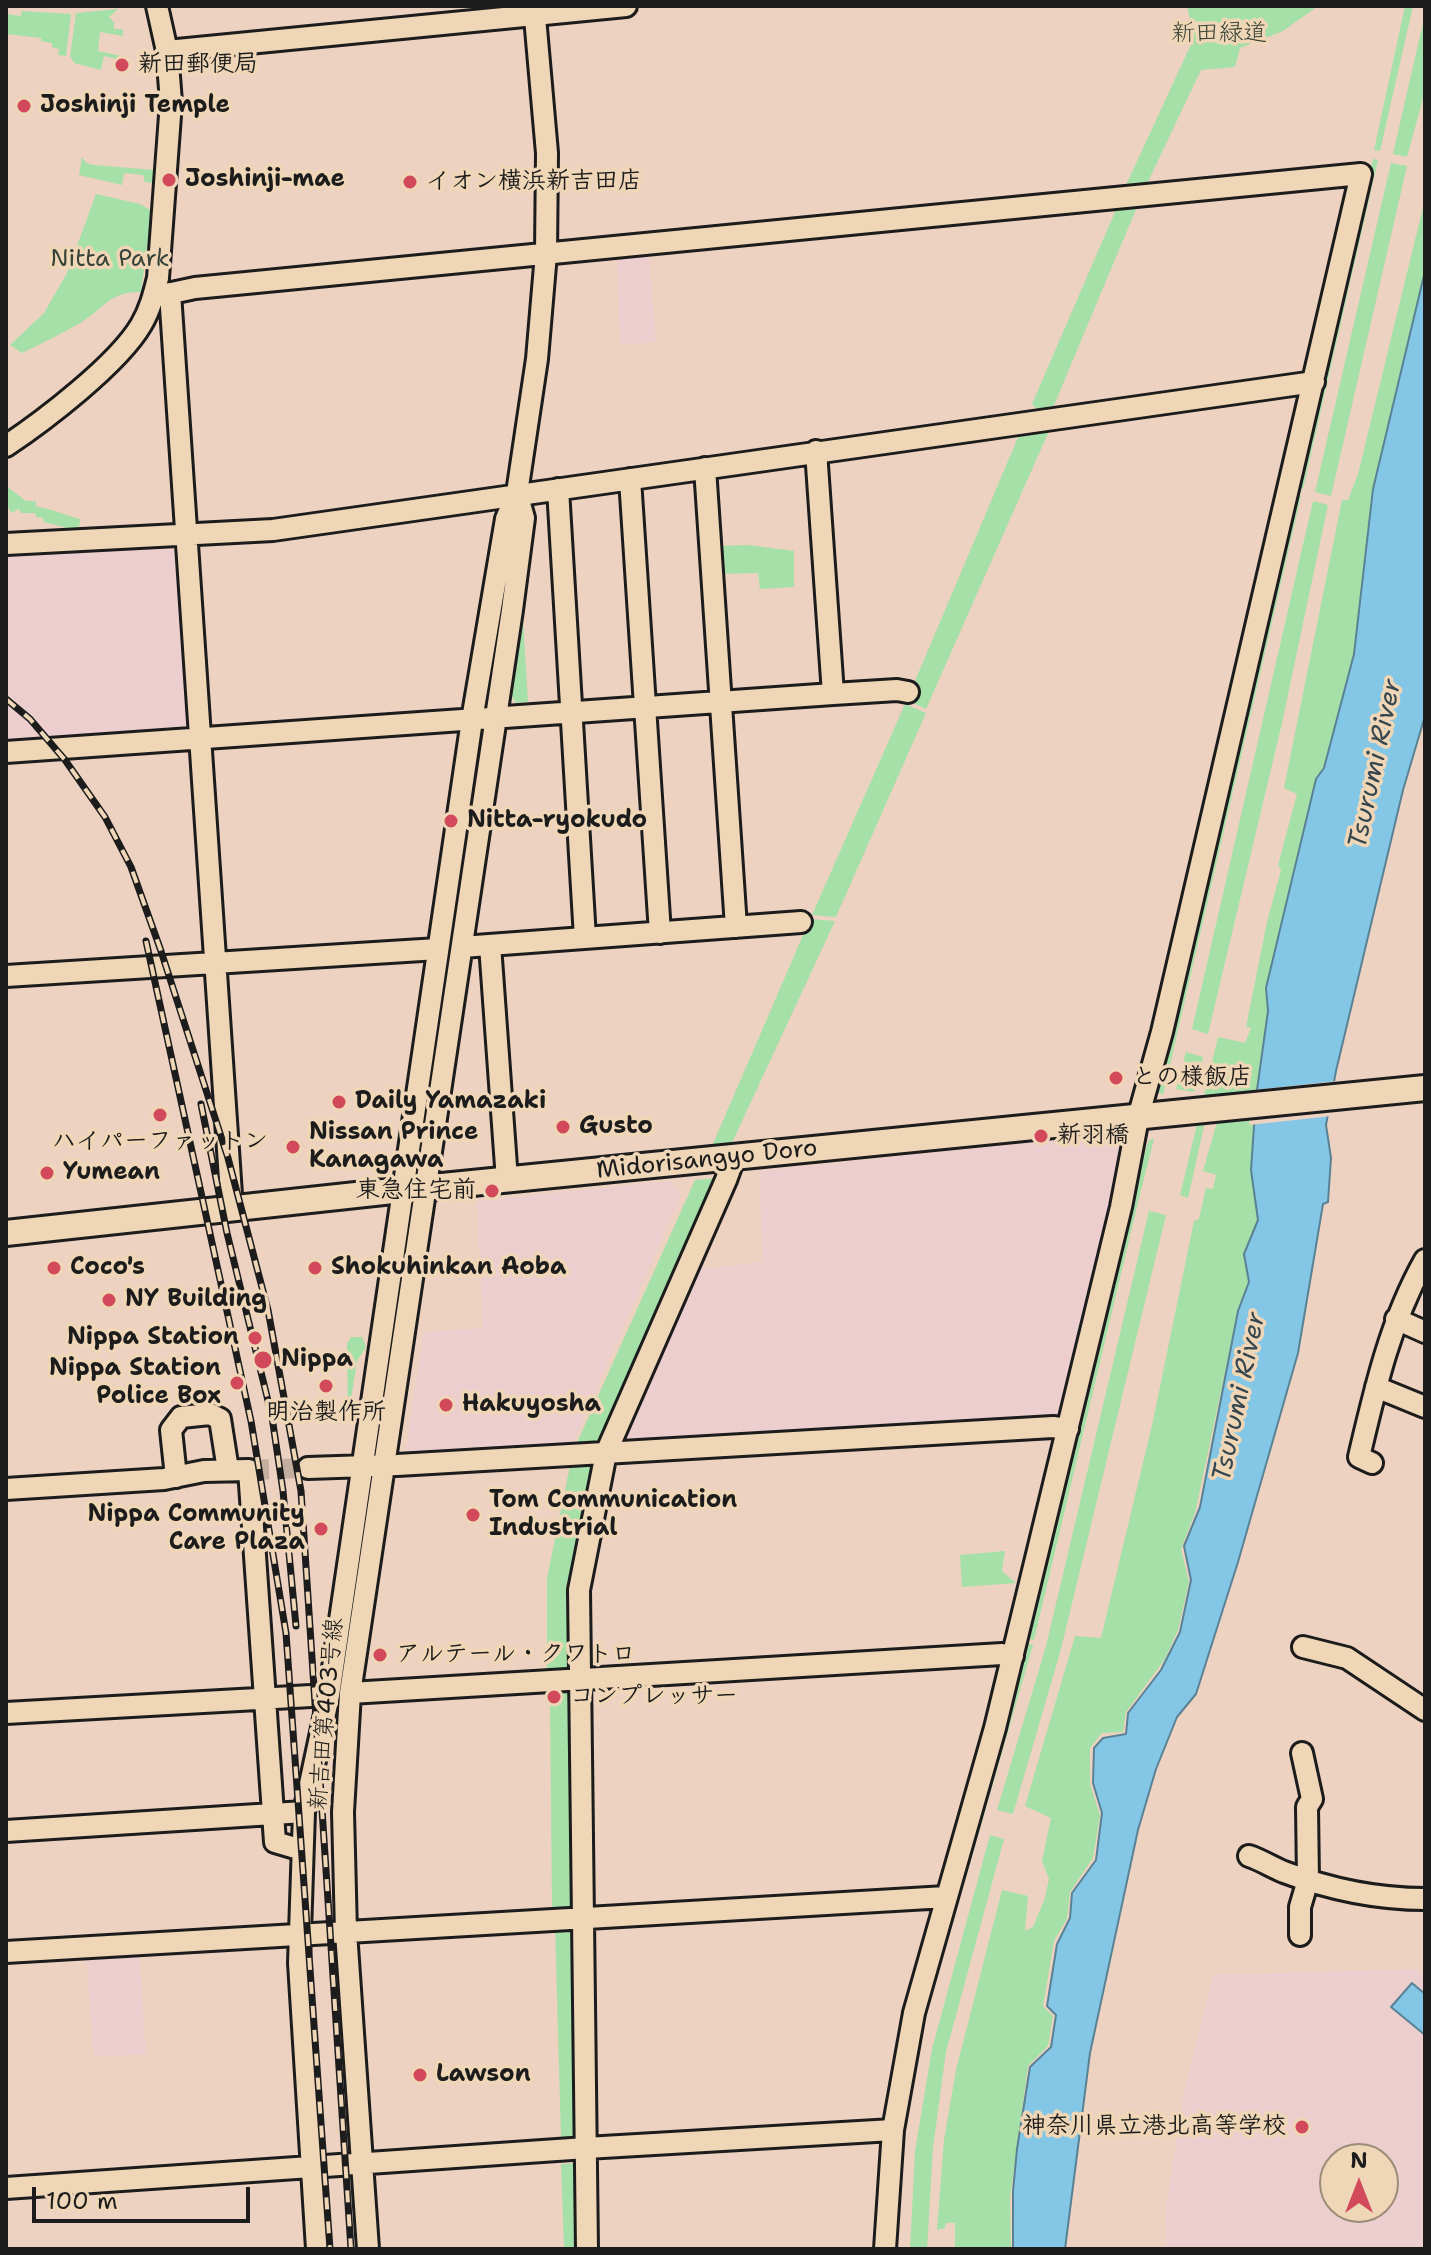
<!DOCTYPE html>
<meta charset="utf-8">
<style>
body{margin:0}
#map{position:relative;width:1431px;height:2255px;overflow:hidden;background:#eed2c1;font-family:"Shantell Sans",sans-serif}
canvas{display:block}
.frame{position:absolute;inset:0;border:8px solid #1c1c1c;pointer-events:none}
.north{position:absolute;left:1319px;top:2143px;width:80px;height:80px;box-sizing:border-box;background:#efd6b6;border:2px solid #9b8c78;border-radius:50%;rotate:0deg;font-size:22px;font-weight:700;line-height:32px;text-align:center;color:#1c1c1c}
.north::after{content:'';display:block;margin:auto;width:28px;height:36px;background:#d1495b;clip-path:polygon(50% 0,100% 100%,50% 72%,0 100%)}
.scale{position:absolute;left:32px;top:2187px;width:218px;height:36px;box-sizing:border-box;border:4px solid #1c1c1c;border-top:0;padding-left:10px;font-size:24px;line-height:28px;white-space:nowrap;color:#1c1c1c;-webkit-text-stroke:6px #efd6b6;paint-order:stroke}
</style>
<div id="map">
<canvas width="1431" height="2255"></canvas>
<div class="frame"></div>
<div class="north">N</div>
<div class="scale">100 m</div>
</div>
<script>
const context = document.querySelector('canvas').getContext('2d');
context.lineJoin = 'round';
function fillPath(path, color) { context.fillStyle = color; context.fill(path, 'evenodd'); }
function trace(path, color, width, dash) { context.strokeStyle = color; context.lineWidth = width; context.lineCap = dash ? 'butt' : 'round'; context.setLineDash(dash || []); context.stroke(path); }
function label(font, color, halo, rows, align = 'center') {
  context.font = font + ' "Shantell Sans","Klee One",sans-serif'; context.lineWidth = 7; context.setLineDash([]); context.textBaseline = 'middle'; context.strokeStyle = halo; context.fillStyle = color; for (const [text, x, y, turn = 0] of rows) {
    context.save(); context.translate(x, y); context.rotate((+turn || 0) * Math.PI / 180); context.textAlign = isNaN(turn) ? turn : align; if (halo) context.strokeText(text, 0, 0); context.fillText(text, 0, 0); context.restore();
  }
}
const built = new Path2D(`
 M 648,251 L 656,342 L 620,345 L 617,256 Z
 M 180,548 L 194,730 L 6,743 L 6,552 Z
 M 1124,1132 L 1117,1183 L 1063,1418 L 617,1445 L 694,1270 L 763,1262 L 759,1171 Z
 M 671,1181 L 681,1195 L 571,1448 L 405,1456 L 423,1338 L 426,1332 L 483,1328 L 477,1201 Z
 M 139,1951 L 146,2054 L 94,2057 L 86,1954 Z
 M 1418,1969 L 1425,1975 L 1425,2249 L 1167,2249 L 1165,2215 L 1184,2094 L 1213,1975 ZM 1335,2159 L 1383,2159 L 1383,2207 L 1335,2207 Z`);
const green = new Path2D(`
 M 1187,6 L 1318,6 L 1283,31 L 1240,48 L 1235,67 L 1201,70 L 1145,188 L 1126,185 L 1194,38 Z
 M 1405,6 L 1413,6 L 1380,151 L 1374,150 Z
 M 118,9 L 109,17 L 114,22 L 114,29 L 123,29 L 123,36 L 100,32 L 98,51 L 121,56 L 120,60 L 104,56 L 101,70 L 74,63 L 70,56 L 76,13 Z
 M 22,11 L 71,14 L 66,56 L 58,55 L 59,49 L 52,47 L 52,43 L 41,41 L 41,38 L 6,34 L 6,14 L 21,16 Z
 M 1425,14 L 1425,91 L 1407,157 L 1393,154 Z
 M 82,157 L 86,163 L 93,165 L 156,170 L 156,191 L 153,193 L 153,183 L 145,182 L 143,175 L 124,173 L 122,185 L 79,175 Z
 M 1373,159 L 1378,160 L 1303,489 L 1299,488 L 1301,476 L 1298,475 Z
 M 1391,163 L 1407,166 L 1331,496 L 1315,492 Z
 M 96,194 L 140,204 L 152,211 L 141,292 C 109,291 104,309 80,323 C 61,334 42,343 22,353 L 10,345 L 44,313 L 67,273 Z
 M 1425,199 L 1425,271 L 1373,489 L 1354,654 L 1324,768 L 1316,779 L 1266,988 L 1268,1011 L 1256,1097 L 1251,1170 L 1258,1220 L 1244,1254 L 1249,1282 L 1238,1311 L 1195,1513 L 1181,1549 L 1189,1582 L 1178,1630 L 1165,1659 L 1126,1712 L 1123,1732 L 1102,1733 L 1090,1748 L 1090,1784 L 1100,1816 L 1093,1858 L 1070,1892 L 1067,1919 L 1054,1941 L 1043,2006 L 1053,2016 L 1048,2046 L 1028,2066 L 1010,2198 L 1011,2249 L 955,2249 L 955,2223 L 946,2223 L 945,2228 L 937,2230 L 944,2140 L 956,2070 L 1002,1890 L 1028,1896 L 1025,1931 L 1033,1927 L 1045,1898 L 1049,1879 L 1042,1861 L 1051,1818 L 1025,1806 L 1075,1636 L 1101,1638 L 1153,1421 L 1194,1221 L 1199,1219 L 1206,1188 L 1213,1189 L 1216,1175 L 1203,1171 L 1223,1101 L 1209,1104 L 1188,1198 L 1180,1195 L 1218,1037 L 1245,1043 L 1251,1028 L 1246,1027 L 1267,922 L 1281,870 L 1278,865 L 1297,794 L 1284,788 L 1342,500 L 1348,500 L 1358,474 Z
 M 1118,205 L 1137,207 L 1052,410 L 1040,412 L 1032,404 Z
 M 1049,431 L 926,709 L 907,700 L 1019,435 Z
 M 6,486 L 26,501 L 36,501 L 36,507 C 52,508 64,515 80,519 L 79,528 L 71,529 L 44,522 L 43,518 L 36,517 L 35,513 L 21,513 L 19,509 L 11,513 L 6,502 Z
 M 1295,494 L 1301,496 L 1163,1095 L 1153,1089 Z
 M 1313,501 L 1328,505 L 1282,723 L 1208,1034 L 1192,1029 Z
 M 748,545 L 794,551 L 794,587 L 760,589 L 758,573 L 719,574 L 718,546 Z
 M 523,620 L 528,702 L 516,703 L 511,695 Z
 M 905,704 L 926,713 L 836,917 L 812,915 Z
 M 810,919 L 835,921 L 731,1145 L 712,1146 Z
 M 1186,1052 L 1203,1057 L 1194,1092 L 1176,1089 Z
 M 1154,1139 L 1140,1194 L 1034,1640 L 1023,1637 L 1130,1192 L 1149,1140 Z
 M 719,1178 L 603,1445 L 576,1445 L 695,1180 Z
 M 1149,1211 L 1166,1215 L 1061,1649 L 1013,1814 L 997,1810 L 1046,1646 Z
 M 351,1337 L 362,1337 L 366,1347 L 357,1361 L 348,1418 L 347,1344 Z
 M 593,1462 L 599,1470 L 574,1668 L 547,1668 L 547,1578 L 570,1466 Z
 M 1005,1551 L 1002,1571 L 1016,1583 L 962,1587 L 960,1555 Z
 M 1027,1643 L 1033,1645 L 934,1988 L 930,1986 Z
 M 575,1690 L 574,1909 L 552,1910 L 550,1693 Z
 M 990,1835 L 1004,1839 L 946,2052 L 933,2147 L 927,2249 L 910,2249 L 915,2151 L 932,2049 Z
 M 574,1924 L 582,2137 L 561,2138 L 555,1925 Z
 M 577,2163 L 579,2249 L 564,2249 L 561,2164 Z`);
const water = new Path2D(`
 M 1425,271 L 1425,716 L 1403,790 L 1336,1071 L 1326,1125 L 1331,1158 L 1328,1202 L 1323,1204 L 1298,1353 L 1238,1562 L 1196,1694 L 1177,1717 L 1156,1769 L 1138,1830 L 1090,2053 L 1065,2249 L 1013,2249 L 1013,2191 L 1017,2149 L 1030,2067 L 1051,2047 L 1056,2015 L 1047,2006 L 1057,1944 L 1070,1918 L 1072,1893 L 1096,1860 L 1102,1813 L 1093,1783 L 1094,1748 L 1103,1738 L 1126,1734 L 1128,1713 L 1161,1670 L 1180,1632 L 1191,1580 L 1184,1546 L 1200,1507 L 1238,1311 L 1249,1282 L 1244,1254 L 1258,1220 L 1251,1170 L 1256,1097 L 1268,1011 L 1266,988 L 1316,779 L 1324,768 L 1354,654 L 1373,489 Z
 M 1412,1983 L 1425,1994 L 1425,2035 L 1391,2007 Z`);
const pier = new Path2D(`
 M 1338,1081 L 1332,1116 L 1249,1125 L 1253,1090 Z`);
const minorTunnel = new Path2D(`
 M 249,1470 L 308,1468`);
const minor = new Path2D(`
 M 167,51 L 626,6
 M 170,293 L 232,1209
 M 153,297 L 195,288 L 1361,174 L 1162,1032 L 1138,1118 L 1121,1207 L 995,1728 L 914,2013 L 893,2130 L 885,2249
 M 6,446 C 45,420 118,364 141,325 C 150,310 154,294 158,278 L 171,102 L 167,51 L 157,6
 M 816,451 L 833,694
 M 705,468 L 736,927
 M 630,479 L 660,933
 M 558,489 L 585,938
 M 6,544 L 273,530 L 1314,382
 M 6,752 L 833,694 L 897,690 L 908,692
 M 490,945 L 507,1180
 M 462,947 L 801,922
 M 6,976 L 438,949
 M 1396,1319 L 1425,1332
 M 1376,1387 L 1425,1407
 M 1372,1463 L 1359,1457 C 1375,1389 1390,1322 1425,1260
 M 308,1468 L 397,1465 L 1053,1427 L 1068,1429
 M 176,1477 L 171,1430 L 181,1417 L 210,1414 L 220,1419 L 228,1470
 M 6,1489 L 164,1479 L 204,1471 L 249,1470 L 275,1842 L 302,1850
 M 1303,1647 L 1347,1658 L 1425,1710
 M 350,1693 L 1002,1654 L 1013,1656
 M 6,1713 L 329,1695
 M 6,1831 L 304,1812
 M 1249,1856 C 1261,1860 1272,1867 1284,1872 C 1329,1889 1376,1899 1425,1899
 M 1300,1935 L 1300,1907 L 1308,1880 L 1307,1807 L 1312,1799 L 1302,1753
 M 6,1952 L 946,1897
 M 6,2188 L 586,2148 L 893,2130
 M 317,2249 L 299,1963 L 304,1812 L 329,1695 L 472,720 L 506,519 L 517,493 L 537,359 L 546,254 L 547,153 L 534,6
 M 368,2249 L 346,1932 L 343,1812 L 350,1693 L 512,610 L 524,518 L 517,493
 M 587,2249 L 579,1590 L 606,1453 L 726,1180 L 734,1158`);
const major = new Path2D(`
 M 6,1233 L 402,1190 L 1425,1088`);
const rail = new Path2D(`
 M 6,699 L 30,719 L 65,760 L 105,817 L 131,867 L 161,951 L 228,1158 L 268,1310 L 301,1491 L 351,2249
 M 146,941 L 251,1421 L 286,1633 L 330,2249
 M 201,1104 L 227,1233 L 272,1417 L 283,1491 L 296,1626`);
const markers = [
 [122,65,8,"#d1495b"],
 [24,106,8,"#d1495b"],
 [169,180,8,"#d1495b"],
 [410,182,8,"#d1495b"],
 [451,821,8,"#d1495b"],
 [1116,1078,8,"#d1495b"],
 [339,1102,8,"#d1495b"],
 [160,1115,8,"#d1495b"],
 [563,1127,8,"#d1495b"],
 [1041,1136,8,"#d1495b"],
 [293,1147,8,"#d1495b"],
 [47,1173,8,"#d1495b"],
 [492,1191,8,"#d1495b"],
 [54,1268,8,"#d1495b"],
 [315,1268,8,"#d1495b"],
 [109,1300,8,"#d1495b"],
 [255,1338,8,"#d1495b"],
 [263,1360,10,"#d1495b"],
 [237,1383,8,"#d1495b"],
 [326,1386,8,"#d1495b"],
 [446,1405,8,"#d1495b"],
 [473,1515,8,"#d1495b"],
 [321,1529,8,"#d1495b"],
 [380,1655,8,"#d1495b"],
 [554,1697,8,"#d1495b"],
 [420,2075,8,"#d1495b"],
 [1302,2127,8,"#d1495b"]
];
const parkNames = [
 ["新田緑道",1219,34],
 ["Nitta Park",110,260]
];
const poiNames = [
 ["新田郵便局",138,65],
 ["Joshinji Temple",40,106],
 ["Joshinji-mae",185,180],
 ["イオン横浜新吉田店",426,182],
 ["Nitta-ryokudo",467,821],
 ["との様飯店",1132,1078],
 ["Daily Yamazaki",355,1102],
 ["Gusto",579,1127],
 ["Nissan Prince",309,1133],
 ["Kanagawa",309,1161],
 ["新羽橋",1057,1136],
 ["ハイパーファットン",160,1142,"center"],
 ["Yumean",63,1173],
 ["東急住宅前",476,1191,"right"],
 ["Coco's",70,1268],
 ["Shokuhinkan Aoba",331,1268],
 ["NY Building",125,1300],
 ["Nippa Station",239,1338,"right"],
 ["Nippa",281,1360],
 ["Nippa Station",221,1369,"right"],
 ["Police Box",221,1397,"right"],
 ["Hakuyosha",462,1405],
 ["明治製作所",326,1413,"center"],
 ["Tom Communication",489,1501],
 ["Industrial",489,1529],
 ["Nippa Community",305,1515,"right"],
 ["Care Plaza",305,1543,"right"],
 ["アルテール・クワトロ",396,1655],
 ["コンプレッサー",570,1697],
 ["Lawson",436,2075],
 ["神奈川県立港北高等学校",1286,2127,"right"]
];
const streetNames = [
 ["Midorisangyo Doro",707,1160,-6],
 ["新吉田第403号線",327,1714,-85]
];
const waterNames = [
 ["Tsurumi River",1376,764,-78],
 ["Tsurumi River",1240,1397,-78]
];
fillPath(built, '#eccece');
fillPath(green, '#a4e0a7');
fillPath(water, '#84c6e5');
trace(water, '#5a8295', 2);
fillPath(pier, '#eed2c1');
trace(minorTunnel, '#c4aea0', 20, [20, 10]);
trace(minor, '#1c1c1c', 26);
trace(major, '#1c1c1c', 30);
trace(minor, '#efd6b6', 20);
trace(major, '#efd6b6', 24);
trace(rail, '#1c1c1c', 7);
trace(rail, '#efd6b6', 4, [12]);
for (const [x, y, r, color] of markers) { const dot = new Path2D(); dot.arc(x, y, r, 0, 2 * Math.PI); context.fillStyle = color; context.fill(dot); trace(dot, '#efd6b6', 3); }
label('24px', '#374338', '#efd6b6', parkNames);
label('bold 24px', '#1c1c1c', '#efd6b6', poiNames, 'left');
label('24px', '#1c1c1c', '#efd6b6', streetNames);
label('italic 26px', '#36464e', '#efd6b6', waterNames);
</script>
